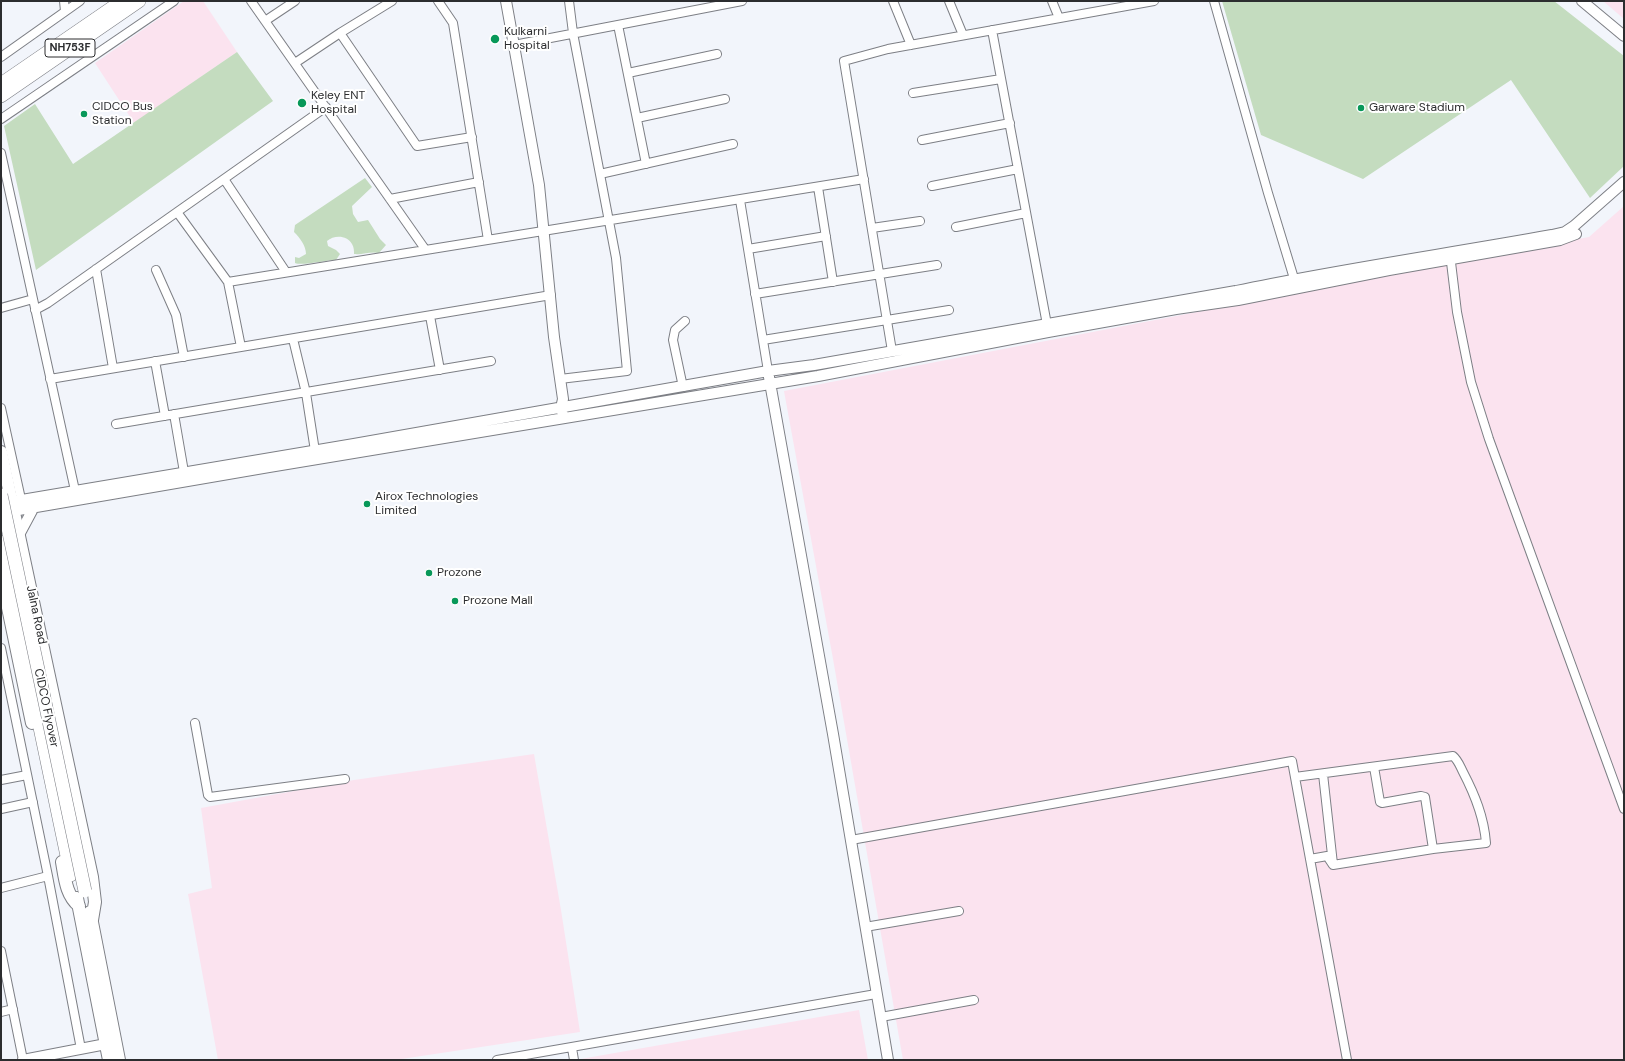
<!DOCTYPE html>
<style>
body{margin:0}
#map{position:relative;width:1625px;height:1061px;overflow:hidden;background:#f2f5fb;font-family:"DM Sans",sans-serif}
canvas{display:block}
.frame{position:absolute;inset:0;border:2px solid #2c2d2f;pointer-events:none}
</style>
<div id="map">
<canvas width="1625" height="1061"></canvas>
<div class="frame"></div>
</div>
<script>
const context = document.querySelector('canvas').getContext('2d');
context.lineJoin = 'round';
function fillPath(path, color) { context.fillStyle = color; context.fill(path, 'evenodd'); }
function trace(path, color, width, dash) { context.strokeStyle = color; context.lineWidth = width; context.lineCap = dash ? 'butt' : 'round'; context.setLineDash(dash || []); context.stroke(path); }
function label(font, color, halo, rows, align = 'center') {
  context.font = font + ' "DM Sans",sans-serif'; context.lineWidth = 4; context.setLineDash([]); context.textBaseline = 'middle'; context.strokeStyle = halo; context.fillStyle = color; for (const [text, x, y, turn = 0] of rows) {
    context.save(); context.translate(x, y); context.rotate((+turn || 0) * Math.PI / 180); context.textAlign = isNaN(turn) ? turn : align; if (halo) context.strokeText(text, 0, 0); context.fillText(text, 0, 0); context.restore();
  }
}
const industrial = new Path2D(`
 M 184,1 L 203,1 L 237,52 L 134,123 L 95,63 Z
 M 1603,1 L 1624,1 L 1624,19 Z
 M 1624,206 L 1624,1060 L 903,1060 L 833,659 L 784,391 L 1589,237 Z
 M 534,754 L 561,910 L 580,1032 L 395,1060 L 218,1060 L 188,894 L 212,888 L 201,808 L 354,780 Z
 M 859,1010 L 868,1060 L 575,1060 Z`);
const green = new Path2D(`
 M 1222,1 L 1554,1 L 1624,56 L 1624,166 L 1590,198 L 1511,80 L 1363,179 L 1261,135 Z
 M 237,52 L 273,101 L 36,270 L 4,126 L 35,104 L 73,164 Z
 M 365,178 L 372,187 L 352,206 L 353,214 L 358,222 L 368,220 L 380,239 L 386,245 L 379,253 C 370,251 363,255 354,254 C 354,251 354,247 352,244 C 347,235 334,235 327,241 L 328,246 L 336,250 L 340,254 L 336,260 C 326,260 303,266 295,263 L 295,257 L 299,258 L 306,254 C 306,246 300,238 294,232 L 295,225 Z`);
const minor = new Path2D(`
 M 64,1 L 65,11
 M 251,1 L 425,249
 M 438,1 L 453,23 L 488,240
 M 893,1 L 911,45
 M 949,1 L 963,35
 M 1052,1 L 1059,18
 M 1214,1 L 1268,193 L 1296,285
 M 265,21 L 295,1
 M 618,25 L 646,164
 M 992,30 L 1048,330
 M 340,33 L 417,146 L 472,137
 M 514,45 L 742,1
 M 1,57 L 80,1
 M 295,63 L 340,33 L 392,1
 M 628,73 L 717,54
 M 913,93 L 1001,79
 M 637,118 L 725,99
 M 1,119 L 174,1
 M 922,140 L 1010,123
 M 1,153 L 76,495
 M 600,174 L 733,144
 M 224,179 L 286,272
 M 932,186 L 1018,169
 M 818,187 L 833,282
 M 390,199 L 479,182
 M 740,200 L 768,371
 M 177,212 L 228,282 L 241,347
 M 956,227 L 1026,213
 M 872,228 L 920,221
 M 748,249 L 826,236
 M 1450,254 L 1457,312 L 1471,382 L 1489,439 L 1624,809
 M 96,269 L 113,368
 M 156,270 L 176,315 L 184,357
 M 228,282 L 864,179
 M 755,294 L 937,265
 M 1,308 L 33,299
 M 35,310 L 48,303 L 326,107
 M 430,316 L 440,370
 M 293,339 L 306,393 L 315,451
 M 763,340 L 949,310
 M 892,351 L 844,61 L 888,49 L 1154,1
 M 155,361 L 165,416
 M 50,379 L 551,295
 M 560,379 L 627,371 L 616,258 L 573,33 L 569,1
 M 683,387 L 673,340 L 675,330 L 685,321
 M 1,408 L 21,499
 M 174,414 L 184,472
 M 116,424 L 491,361
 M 1,648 L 48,876 L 81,1049
 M 195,723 L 208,795 L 210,797 L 345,779
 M 1374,767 L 1380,802 L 1382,803 L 1421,796 L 1425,797 L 1433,849
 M 1323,774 L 1333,864
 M 1295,777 L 1453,756 C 1458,760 1460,766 1463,772 C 1475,795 1484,817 1486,843 L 1433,849 L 1333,865 L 1327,856 L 1310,859
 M 1,780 L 27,775
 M 1,809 L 33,802
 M 851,840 L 1292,761 L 1347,1060
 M 1,888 L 48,876
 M 865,927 L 959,911
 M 1,951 L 23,1060
 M 1,1012 L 13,1009
 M 881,1017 L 974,1000
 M 572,1048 L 574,1060
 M 497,1060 L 876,994`);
const tertiary = new Path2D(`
 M 506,1 L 539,185 L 554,337 L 563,399 L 561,408 L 563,415
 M 1582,1 L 1624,36
 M 769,377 L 833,734 L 888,1060
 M 4,503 L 354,444 L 768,371 L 814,365 L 1236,291 C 1341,269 1447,254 1552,235 L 1565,232 L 1574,226 L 1624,182
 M 7,512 L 269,467 L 818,376 L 1048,332 L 1176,309 L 1238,300 L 1389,270 L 1560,240 L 1576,234
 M 19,535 L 34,507
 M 23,1060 L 106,1044`);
const primary = new Path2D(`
 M 1,452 L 92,877 L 95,902 L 92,920
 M 1,574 L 32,723
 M 62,862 C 65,879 66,895 79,906
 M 77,898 L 109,1060
 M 90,912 L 119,1060`);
const trunk = new Path2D(`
 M 1,84 L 122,1
 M 1,96 L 139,1
 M 1,542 L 71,875`);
const trunkBridge = new Path2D(`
 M 1,495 L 85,891`);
const markers = [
 [495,39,5,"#089859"],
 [302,103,5,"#089859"],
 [1361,108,4,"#089859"],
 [84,114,4,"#089859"],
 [367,504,4,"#089859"],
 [429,573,4,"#089859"],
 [455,601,4,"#089859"]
];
const shields = [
 [70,48,50]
];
const shieldNames = [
 ["NH753F",70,48]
];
const poiNames = [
 ["Kulkarni",504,32],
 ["Hospital",504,46],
 ["Keley ENT",311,96],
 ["Hospital",311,110],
 ["CIDCO Bus",92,107],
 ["Station",92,121],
 ["Garware Stadium",1369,108],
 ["Airox Technologies",375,497],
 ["Limited",375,511],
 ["Prozone",437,573],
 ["Prozone Mall",463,601]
];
const streetNames = [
 ["Jalna Road",36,615,78],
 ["CIDCO Flyover",46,708,78]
];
fillPath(industrial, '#fbe3ef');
fillPath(green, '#c4dcbf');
trace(minor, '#7d7f85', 10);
trace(tertiary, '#7d7f85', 12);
trace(primary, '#7d7f85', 14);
trace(trunk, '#7d7f85', 14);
trace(minor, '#fff', 8);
trace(tertiary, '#fff', 10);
trace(primary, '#fff', 12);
trace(trunk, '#fff', 13);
trace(trunkBridge, '#7d7f85', 14, []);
trace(trunkBridge, '#fff', 13);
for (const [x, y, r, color] of markers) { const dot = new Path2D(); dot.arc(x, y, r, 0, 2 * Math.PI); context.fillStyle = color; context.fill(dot); trace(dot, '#fff', 1.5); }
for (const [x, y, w] of shields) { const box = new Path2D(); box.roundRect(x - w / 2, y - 9, w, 18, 3); context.fillStyle = '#fff'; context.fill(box); trace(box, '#2c2d2f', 1); }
label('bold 11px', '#2c2d2f', null, shieldNames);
label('12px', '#2c2d2f', '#fff', poiNames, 'left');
label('12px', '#2c2d2f', '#fff', streetNames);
</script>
